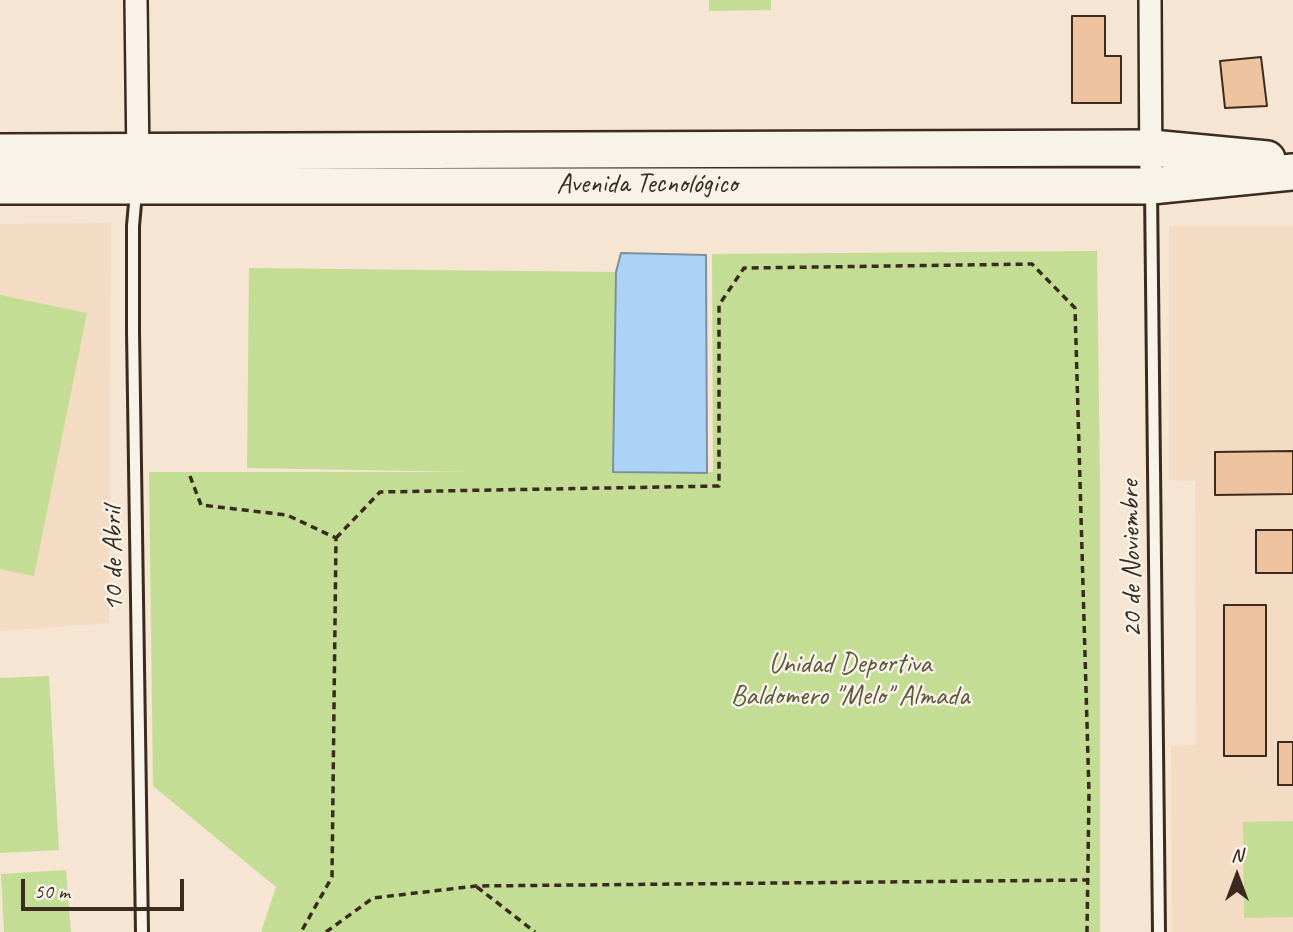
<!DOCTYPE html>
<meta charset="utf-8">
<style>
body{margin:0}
#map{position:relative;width:1293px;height:932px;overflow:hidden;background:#f5e5d2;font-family:Caveat,sans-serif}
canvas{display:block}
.north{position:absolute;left:1202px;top:841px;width:70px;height:70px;-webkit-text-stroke:5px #f7f3e8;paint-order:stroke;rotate:0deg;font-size:19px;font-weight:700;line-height:28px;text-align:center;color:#3b2a1e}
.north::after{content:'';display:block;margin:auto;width:24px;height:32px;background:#3b2a1e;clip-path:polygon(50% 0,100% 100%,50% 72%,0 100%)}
.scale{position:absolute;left:21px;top:879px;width:163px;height:32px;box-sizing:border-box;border:4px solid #3b2a1e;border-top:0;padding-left:9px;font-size:21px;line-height:24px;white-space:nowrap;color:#3b2a1e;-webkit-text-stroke:5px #f7f3e8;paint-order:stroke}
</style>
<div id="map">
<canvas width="1293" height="932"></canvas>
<div class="north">N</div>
<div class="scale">50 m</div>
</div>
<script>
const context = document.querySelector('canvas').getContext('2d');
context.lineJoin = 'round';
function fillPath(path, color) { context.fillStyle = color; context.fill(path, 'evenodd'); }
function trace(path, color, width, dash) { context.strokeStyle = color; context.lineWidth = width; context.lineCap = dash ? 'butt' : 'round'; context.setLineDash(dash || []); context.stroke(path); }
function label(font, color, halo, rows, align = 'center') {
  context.font = font + ' Caveat,sans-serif'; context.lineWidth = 5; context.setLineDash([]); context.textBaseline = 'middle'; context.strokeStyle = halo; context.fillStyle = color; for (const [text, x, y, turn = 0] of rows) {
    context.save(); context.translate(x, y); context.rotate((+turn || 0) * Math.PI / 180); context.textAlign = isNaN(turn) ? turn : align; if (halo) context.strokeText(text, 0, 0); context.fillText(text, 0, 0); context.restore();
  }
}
const built = new Path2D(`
 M 111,223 L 109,623 L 0,631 L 0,224 Z
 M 1169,226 L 1293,226 L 1293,932 L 1172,932 L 1171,746 L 1196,745 L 1195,481 L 1169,480 Z`);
const green = new Path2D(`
 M 709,0 L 771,0 L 771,10 L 709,11 Z
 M 1097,251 L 1100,483 L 1100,932 L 261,932 L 276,887 L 153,786 L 149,472 L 469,472 L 247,468 L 249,268 L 616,272 L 613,472 L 713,472 L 712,254 Z
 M 0,295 L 87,313 L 34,576 L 0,569 Z
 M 49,676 L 59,850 L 0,853 L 0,678 Z
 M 1293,821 L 1293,917 L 1244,918 L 1243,822 Z
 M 66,870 L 71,932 L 4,932 L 1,874 Z`);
const water = new Path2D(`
 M 621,253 L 706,255 L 707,473 L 613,472 L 616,272 Z`);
const building = new Path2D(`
 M 1072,16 L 1105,16 L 1105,56 L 1121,56 L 1121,103 L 1072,103 Z
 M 1261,57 L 1267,106 L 1225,108 L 1220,61 Z
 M 1293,451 L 1293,494 L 1215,495 L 1215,452 Z
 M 1256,530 L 1293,530 L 1293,573 L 1256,573 Z
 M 1224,605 L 1266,605 L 1266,756 L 1224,756 Z
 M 1278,742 L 1293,742 L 1293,785 L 1278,785 Z`);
const path = new Path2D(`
 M 190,476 L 201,505 L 287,515 L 336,538 L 332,877 L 301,932
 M 336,538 L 380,492 L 719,486 L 719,305 L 744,268 L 1032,264 L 1075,308 L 1089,793 L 1087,932
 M 477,887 L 535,932
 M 326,932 L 373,898 L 476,886 L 1087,880`);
const service = new Path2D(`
 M 1151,189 L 1159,932
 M 136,192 L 133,226 L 133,331 L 142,932`);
const minor = new Path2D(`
 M 136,0 L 138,162
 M 1150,0 L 1151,186`);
const primary = new Path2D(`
 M 0,152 L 1151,148 L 1267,159
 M 0,186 L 1151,186 L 1293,172`);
const streetNames = [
 ["Avenida Tecnológico",647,185],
 ["10 de Abril",114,559,-91],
 ["20 de Noviembre",1132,559,-91]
];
const parkNames = [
 ["Unidad Deportiva",850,665],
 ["Baldomero \"Melo\" Almada",850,697]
];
fillPath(built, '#f4dbc3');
fillPath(green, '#c4dd94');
fillPath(water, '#abd3f6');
trace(water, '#7e8fa0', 2);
fillPath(building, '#f0c3a0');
trace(building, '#3b2a1e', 2);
trace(service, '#3b2a1e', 16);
trace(minor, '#3b2a1e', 26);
trace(primary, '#3b2a1e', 40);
trace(path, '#3b2a1e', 3.5, [7, 5]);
trace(service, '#f7f3e8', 10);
trace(minor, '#f7f3e8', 21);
trace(primary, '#f7f3e8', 35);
label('28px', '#3b2a1e', '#f7f3e8', streetNames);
label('28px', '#5d573c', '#f7f3e8', parkNames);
</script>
